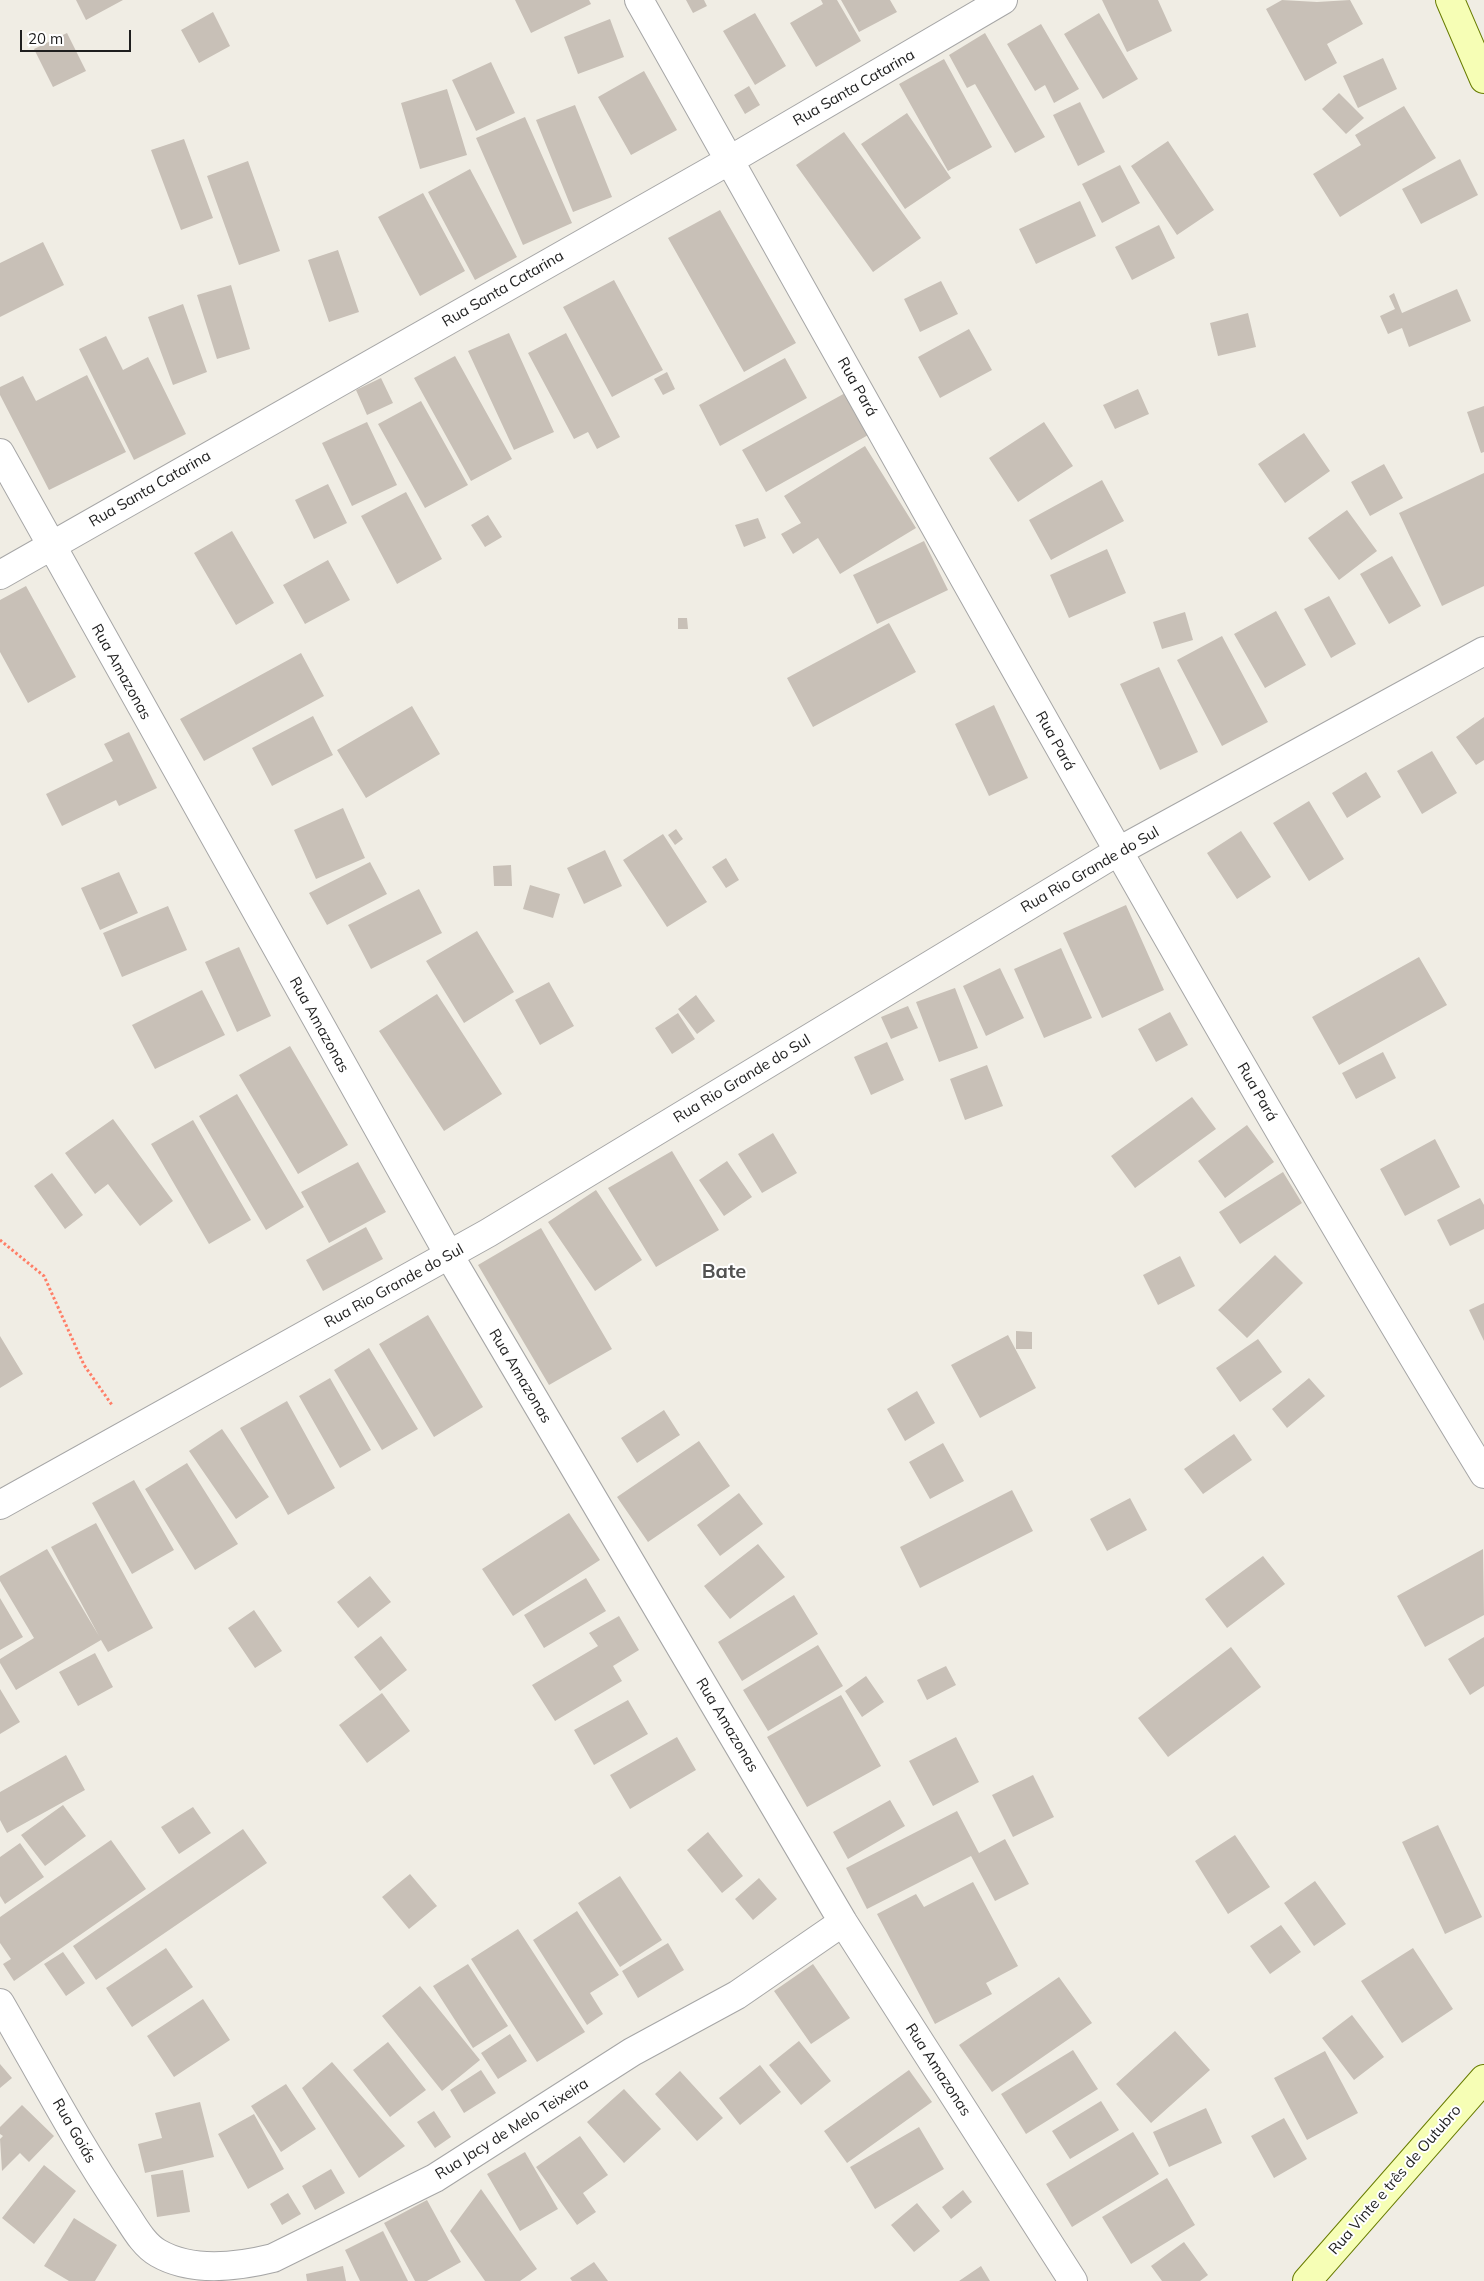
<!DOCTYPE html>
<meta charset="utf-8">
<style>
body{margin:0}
#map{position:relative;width:1484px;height:2281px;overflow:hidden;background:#f0ede4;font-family:Mulish,sans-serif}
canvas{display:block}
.scale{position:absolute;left:20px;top:30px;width:111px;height:22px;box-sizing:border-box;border:2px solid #1f1f1f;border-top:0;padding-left:6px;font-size:15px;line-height:18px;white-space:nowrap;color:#1f1f1f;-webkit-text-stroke:4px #fff;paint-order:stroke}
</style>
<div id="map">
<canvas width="1484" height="2281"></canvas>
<div class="scale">20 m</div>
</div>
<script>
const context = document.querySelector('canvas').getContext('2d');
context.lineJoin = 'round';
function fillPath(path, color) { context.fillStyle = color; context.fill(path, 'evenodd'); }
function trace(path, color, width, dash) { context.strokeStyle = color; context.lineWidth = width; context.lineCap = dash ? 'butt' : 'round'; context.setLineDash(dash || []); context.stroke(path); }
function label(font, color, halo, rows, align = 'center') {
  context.font = font + ' Mulish,sans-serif'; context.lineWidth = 4; context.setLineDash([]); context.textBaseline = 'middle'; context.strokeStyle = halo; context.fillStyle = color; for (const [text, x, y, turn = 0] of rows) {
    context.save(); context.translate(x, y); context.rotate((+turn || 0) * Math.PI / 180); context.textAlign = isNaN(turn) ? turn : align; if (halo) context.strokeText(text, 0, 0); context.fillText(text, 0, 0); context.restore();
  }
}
const building = new Path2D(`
 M 76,0 L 123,0 L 86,20 Z
 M 515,0 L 589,0 L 591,4 L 531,33 Z
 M 686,0 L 704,0 L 707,6 L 693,13 Z
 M 821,0 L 837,0 L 861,41 L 816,67 L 790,23 L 823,4 Z
 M 841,0 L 890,0 L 897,12 L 859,32 Z
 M 1102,0 L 1158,0 L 1172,31 L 1127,52 Z
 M 1282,0 L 1317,2 L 1350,0 L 1363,24 L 1327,44 L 1337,63 L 1305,81 L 1266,9 Z
 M 213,12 L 230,46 L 199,63 L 181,30 Z
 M 755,13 L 786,66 L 755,85 L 723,31 Z
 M 1099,13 L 1138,79 L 1103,99 L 1064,34 Z
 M 610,19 L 624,57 L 578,74 L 564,37 Z
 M 1041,24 L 1079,89 L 1054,103 L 1045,85 L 1035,91 L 1007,44 Z
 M 67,33 L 86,71 L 53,87 L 34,49 Z
 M 985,33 L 1045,137 L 1015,153 L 975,84 L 967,88 L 949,55 Z
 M 1383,58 L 1397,89 L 1358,108 L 1343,76 Z
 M 944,59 L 992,147 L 948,171 L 899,84 Z
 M 491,62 L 515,113 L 476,131 L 452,80 Z
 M 644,71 L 677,130 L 631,155 L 598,97 Z
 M 749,86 L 760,105 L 745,114 L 734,95 Z
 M 447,89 L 467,155 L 420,169 L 401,103 Z
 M 1339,93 L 1364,118 L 1346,134 L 1322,109 Z
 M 1080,102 L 1105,152 L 1078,166 L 1053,115 Z
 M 575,105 L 612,197 L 573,212 L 536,120 Z
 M 1404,106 L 1436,158 L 1340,217 L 1313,174 L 1361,145 L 1355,135 Z
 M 907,113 L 951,178 L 905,209 L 861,144 Z
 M 525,117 L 572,223 L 523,245 L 476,138 Z
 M 844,132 L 921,238 L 873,272 L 796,165 Z
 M 184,139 L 213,218 L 181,230 L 151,150 Z
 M 1168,141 L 1214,210 L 1177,235 L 1131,166 Z
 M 1460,159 L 1478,195 L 1421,224 L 1402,189 Z
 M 248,161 L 280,251 L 239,265 L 207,176 Z
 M 1120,165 L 1140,203 L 1102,223 L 1082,184 Z
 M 470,169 L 517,257 L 475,280 L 428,192 Z
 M 423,193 L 465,271 L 420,296 L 378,217 Z
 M 1080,201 L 1096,236 L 1036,264 L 1019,229 Z
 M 720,210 L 796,343 L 744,372 L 668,238 Z
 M 1159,225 L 1175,258 L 1132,280 L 1115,247 Z
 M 43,242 L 64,285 L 0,317 L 0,263 Z
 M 338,250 L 359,312 L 329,322 L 308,260 Z
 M 614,280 L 663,370 L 612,397 L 563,307 Z
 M 941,281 L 958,314 L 920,332 L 904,299 Z
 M 231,285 L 250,349 L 217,359 L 197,295 Z
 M 1457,289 L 1471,321 L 1409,347 L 1402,328 L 1388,334 L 1380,316 L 1395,309 L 1389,296 L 1394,293 L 1402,313 Z
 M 183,304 L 207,372 L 173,385 L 148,317 Z
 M 1248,313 L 1256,347 L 1218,356 L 1210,323 Z
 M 969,329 L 992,370 L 940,398 L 918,357 Z
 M 509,333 L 554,432 L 514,450 L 468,351 Z
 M 566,333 L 620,437 L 597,449 L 588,432 L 574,439 L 528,353 Z
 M 106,336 L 123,370 L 148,357 L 186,434 L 134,460 L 79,349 Z
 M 455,356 L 512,459 L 471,481 L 414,378 Z
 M 785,358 L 807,398 L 720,446 L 699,405 Z
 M 667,372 L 675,389 L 663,395 L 654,379 Z
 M 87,375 L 126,452 L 49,490 L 0,395 L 0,387 L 23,376 L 36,401 Z
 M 381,378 L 393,403 L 367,415 L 356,390 Z
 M 1138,389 L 1149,414 L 1115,429 L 1103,405 Z
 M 847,392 L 870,434 L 766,492 L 742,450 Z
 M 421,401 L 468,485 L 425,508 L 378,424 Z
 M 1484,406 L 1484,452 L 1481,453 L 1467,412 Z
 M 367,422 L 397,485 L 352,506 L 322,443 Z
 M 1044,422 L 1073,466 L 1018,502 L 989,458 Z
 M 1304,433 L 1330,471 L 1285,503 L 1258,464 Z
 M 865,446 L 916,528 L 840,574 L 818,538 L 793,554 L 781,534 L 801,523 L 784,496 Z
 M 1384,464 L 1403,498 L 1370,516 L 1351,482 Z
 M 1484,473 L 1484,586 L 1442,606 L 1399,513 Z
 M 1102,480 L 1124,521 L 1051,560 L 1029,520 Z
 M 328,484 L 347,523 L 314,539 L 295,500 Z
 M 406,492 L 442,559 L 397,584 L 361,516 Z
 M 1347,510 L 1377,551 L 1339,580 L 1308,538 Z
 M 488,515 L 502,537 L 485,547 L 471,525 Z
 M 758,518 L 766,538 L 744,547 L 735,525 Z
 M 232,531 L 274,603 L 236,625 L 194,553 Z
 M 924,541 L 948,590 L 877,624 L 853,575 Z
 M 1107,549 L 1126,593 L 1069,618 L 1050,575 Z
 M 1392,556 L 1421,606 L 1389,624 L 1360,574 Z
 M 328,560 L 350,600 L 305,624 L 283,585 Z
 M 26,586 L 76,677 L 28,703 L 0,652 L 0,600 Z
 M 1329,596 L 1356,644 L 1331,658 L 1304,609 Z
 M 1276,611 L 1306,665 L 1265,688 L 1234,634 Z
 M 1185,612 L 1193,640 L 1162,649 L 1153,622 Z
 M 678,618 L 687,618 L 688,629 L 678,629 Z
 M 889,623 L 916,672 L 813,727 L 787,678 Z
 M 1222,636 L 1268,722 L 1222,746 L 1177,660 Z
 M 301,653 L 324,696 L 204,761 L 180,719 Z
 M 1159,667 L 1198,752 L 1160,770 L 1120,684 Z
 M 994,705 L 1028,778 L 989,796 L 955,724 Z
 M 412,706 L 440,754 L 366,798 L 337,750 Z
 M 313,716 L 333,755 L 272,786 L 252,748 Z
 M 1484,717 L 1484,760 L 1476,765 L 1456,737 Z
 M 129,732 L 157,788 L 119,806 L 116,800 L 62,826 L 46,794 L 113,761 L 104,744 Z
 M 1432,751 L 1457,793 L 1422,814 L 1397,771 Z
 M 1366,772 L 1381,797 L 1347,818 L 1332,793 Z
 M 1309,801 L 1344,859 L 1309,881 L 1273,823 Z
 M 343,808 L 365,858 L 316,879 L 294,830 Z
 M 676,829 L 683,839 L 675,845 L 668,835 Z
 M 1241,831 L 1271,877 L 1237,899 L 1207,853 Z
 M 663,834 L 707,902 L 667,927 L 623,860 Z
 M 605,850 L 622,886 L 584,904 L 567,868 Z
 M 726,858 L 739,880 L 726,888 L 712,867 Z
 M 370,862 L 387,894 L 327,925 L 309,893 Z
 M 511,865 L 512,886 L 494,886 L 493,866 Z
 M 119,872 L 138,913 L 100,930 L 81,888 Z
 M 530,885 L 560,894 L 553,918 L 523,909 Z
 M 419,889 L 442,933 L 371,969 L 348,925 Z
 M 1126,905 L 1164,990 L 1102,1018 L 1063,933 Z
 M 168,906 L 187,950 L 122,977 L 103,933 Z
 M 477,931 L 514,992 L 464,1023 L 426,961 Z
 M 239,947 L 271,1016 L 237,1032 L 205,962 Z
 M 1061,948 L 1092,1018 L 1044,1038 L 1014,969 Z
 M 1419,957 L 1447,1005 L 1339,1065 L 1312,1017 Z
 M 1000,968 L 1024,1018 L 986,1036 L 963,986 Z
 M 549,982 L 574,1026 L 540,1045 L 515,1000 Z
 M 955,988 L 978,1048 L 939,1062 L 916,1002 Z
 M 202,990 L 225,1035 L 155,1069 L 132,1025 Z
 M 437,994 L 502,1094 L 444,1131 L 379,1031 Z
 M 696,995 L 715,1021 L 697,1034 L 678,1009 Z
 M 908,1006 L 918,1028 L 891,1039 L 881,1017 Z
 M 1170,1012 L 1188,1045 L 1156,1062 L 1138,1029 Z
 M 678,1013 L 695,1039 L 672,1054 L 655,1028 Z
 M 887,1042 L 904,1080 L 871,1095 L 854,1057 Z
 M 290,1046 L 348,1145 L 298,1174 L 239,1075 Z
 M 1383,1052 L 1396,1078 L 1356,1099 L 1342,1073 Z
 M 987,1065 L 1003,1106 L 965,1120 L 950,1079 Z
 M 237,1094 L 304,1207 L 266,1230 L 199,1116 Z
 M 1192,1097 L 1216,1129 L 1135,1188 L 1111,1156 Z
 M 113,1119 L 173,1201 L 140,1226 L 108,1184 L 95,1194 L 65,1153 Z
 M 193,1120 L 251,1220 L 209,1244 L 151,1144 Z
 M 1247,1125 L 1274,1162 L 1225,1198 L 1198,1161 Z
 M 773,1133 L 797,1173 L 762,1193 L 738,1154 Z
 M 1435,1139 L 1460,1187 L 1405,1216 L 1380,1169 Z
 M 672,1151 L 719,1230 L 656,1267 L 608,1188 Z
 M 727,1161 L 752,1197 L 724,1216 L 699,1180 Z
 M 358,1162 L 386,1212 L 329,1243 L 301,1192 Z
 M 1283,1172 L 1302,1203 L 1240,1244 L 1219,1212 Z
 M 52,1173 L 83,1215 L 65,1229 L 34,1186 Z
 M 596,1190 L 642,1260 L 595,1291 L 548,1222 Z
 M 1480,1198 L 1484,1205 L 1484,1229 L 1450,1246 L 1437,1220 Z
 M 366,1227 L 383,1259 L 323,1291 L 306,1260 Z
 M 541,1228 L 612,1349 L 549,1385 L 478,1265 Z
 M 1275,1255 L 1303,1283 L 1247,1338 L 1218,1310 Z
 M 1180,1256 L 1195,1286 L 1158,1305 L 1143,1275 Z
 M 1484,1303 L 1484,1341 L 1469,1310 Z
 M 428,1315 L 483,1407 L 434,1437 L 379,1344 Z
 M 1016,1331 L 1032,1332 L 1032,1349 L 1016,1349 Z
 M 1008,1335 L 1036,1388 L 980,1418 L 951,1365 Z
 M 0,1336 L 23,1374 L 0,1388 Z
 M 1258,1339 L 1282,1372 L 1240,1402 L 1216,1368 Z
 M 369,1348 L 418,1429 L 382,1450 L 334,1370 Z
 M 330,1378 L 371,1450 L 340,1468 L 299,1396 Z
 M 1309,1378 L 1325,1396 L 1287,1428 L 1272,1409 Z
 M 917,1391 L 935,1423 L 905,1441 L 887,1409 Z
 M 287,1401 L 335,1488 L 288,1515 L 240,1428 Z
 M 664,1410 L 680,1435 L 637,1463 L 621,1438 Z
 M 222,1429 L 269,1497 L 236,1519 L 189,1451 Z
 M 1234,1434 L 1252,1460 L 1203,1494 L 1184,1469 Z
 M 699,1441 L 730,1486 L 648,1542 L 617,1497 Z
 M 943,1443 L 964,1481 L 930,1499 L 909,1462 Z
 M 187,1463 L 238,1544 L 195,1570 L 145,1489 Z
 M 134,1480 L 174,1550 L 132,1574 L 92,1503 Z
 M 1012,1490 L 1033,1531 L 920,1588 L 900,1547 Z
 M 739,1493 L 763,1524 L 720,1556 L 697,1525 Z
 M 1130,1498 L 1147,1530 L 1107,1551 L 1090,1519 Z
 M 569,1513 L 600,1560 L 513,1616 L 482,1569 Z
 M 96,1523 L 153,1628 L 108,1652 L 101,1640 L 16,1690 L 0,1663 L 0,1659 L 34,1638 L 0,1581 L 0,1576 L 47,1549 L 99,1636 L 51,1547 Z
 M 758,1544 L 785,1577 L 730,1619 L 704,1586 Z
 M 1483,1549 L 1484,1615 L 1425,1647 L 1397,1596 Z
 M 1263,1556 L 1285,1584 L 1227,1628 L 1205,1599 Z
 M 370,1576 L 391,1602 L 358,1628 L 337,1602 Z
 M 586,1578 L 606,1611 L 544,1648 L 524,1615 Z
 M 794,1595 L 818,1634 L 742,1681 L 718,1642 Z
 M 0,1598 L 23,1637 L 0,1650 Z
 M 254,1610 L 282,1651 L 255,1668 L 228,1628 Z
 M 619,1616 L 639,1650 L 613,1666 L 622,1681 L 555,1721 L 532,1685 L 598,1646 L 589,1633 Z
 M 381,1636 L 407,1670 L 380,1691 L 354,1657 Z
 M 1484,1637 L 1484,1686 L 1470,1695 L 1448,1659 Z
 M 818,1645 L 843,1686 L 768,1731 L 743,1690 Z
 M 1231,1647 L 1261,1687 L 1168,1757 L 1138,1718 Z
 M 95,1653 L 113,1687 L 78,1706 L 59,1672 Z
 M 946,1666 L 956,1685 L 927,1700 L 917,1680 Z
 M 866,1676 L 884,1702 L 862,1717 L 845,1691 Z
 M 0,1689 L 20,1722 L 0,1734 Z
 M 382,1693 L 410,1731 L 367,1763 L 339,1725 Z
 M 841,1695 L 881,1766 L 807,1807 L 767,1737 Z
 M 628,1700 L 648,1734 L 594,1765 L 574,1730 Z
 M 677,1737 L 696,1770 L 630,1809 L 610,1775 Z
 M 956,1737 L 979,1782 L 933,1806 L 909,1761 Z
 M 66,1755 L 85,1790 L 7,1833 L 0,1820 L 0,1792 Z
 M 1033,1775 L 1054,1817 L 1013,1837 L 992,1795 Z
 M 890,1800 L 905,1826 L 848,1859 L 833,1832 Z
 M 63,1805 L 86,1836 L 45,1866 L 21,1835 Z
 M 193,1807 L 211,1833 L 179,1854 L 161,1827 Z
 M 957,1811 L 979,1853 L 1005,1839 L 1029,1884 L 995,1901 L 971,1856 L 867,1909 L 846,1868 Z
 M 1438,1825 L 1482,1917 L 1445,1934 L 1402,1842 Z
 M 243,1829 L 267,1863 L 96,1980 L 73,1946 Z
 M 708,1832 L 743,1876 L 722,1893 L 687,1850 Z
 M 1235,1835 L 1270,1887 L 1228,1914 L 1195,1861 Z
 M 111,1840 L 146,1889 L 14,1981 L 3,1964 L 11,1959 L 0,1943 L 0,1917 Z
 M 20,1843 L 44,1877 L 5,1904 L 0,1896 L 0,1857 Z
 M 410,1874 L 437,1906 L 409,1929 L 382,1897 Z
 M 620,1876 L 662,1940 L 620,1967 L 578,1903 Z
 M 759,1878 L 777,1899 L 753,1920 L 735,1899 Z
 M 1315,1881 L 1346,1924 L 1314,1946 L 1284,1903 Z
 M 973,1882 L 1018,1966 L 986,1983 L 992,1994 L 935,2024 L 877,1914 L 916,1894 L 924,1907 Z
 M 577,1911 L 619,1975 L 590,1993 L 603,2014 L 587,2025 L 533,1940 Z
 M 1281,1925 L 1301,1952 L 1270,1974 L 1250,1946 Z
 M 518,1929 L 585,2032 L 537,2062 L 471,1959 Z
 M 668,1943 L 684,1970 L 638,1998 L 622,1971 Z
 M 166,1948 L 193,1987 L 132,2027 L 106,1988 Z
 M 1413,1948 L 1453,2009 L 1402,2043 L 1361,1981 Z
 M 63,1952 L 85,1983 L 66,1996 L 44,1964 Z
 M 468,1964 L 508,2026 L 473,2048 L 433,1986 Z
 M 813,1964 L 850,2018 L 811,2044 L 774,1991 Z
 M 1059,1977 L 1092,2023 L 992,2092 L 959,2045 Z
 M 420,1986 L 480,2060 L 442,2091 L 382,2016 Z
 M 203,1999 L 230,2040 L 174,2077 L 147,2036 Z
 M 1352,2015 L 1384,2057 L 1354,2080 L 1322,2038 Z
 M 1175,2031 L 1210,2070 L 1151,2123 L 1116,2084 Z
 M 510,2034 L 527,2061 L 498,2079 L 481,2053 Z
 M 799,2041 L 831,2081 L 801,2105 L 769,2065 Z
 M 388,2042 L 426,2090 L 390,2117 L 353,2070 Z
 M 1073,2050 L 1098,2089 L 1026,2134 L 1001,2094 Z
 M 1325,2051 L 1358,2113 L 1307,2140 L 1274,2078 Z
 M 332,2062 L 405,2146 L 359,2178 L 302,2088 Z
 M 0,2064 L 12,2078 L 0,2088 Z
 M 760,2065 L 781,2092 L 740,2125 L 719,2098 Z
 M 481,2070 L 496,2093 L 464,2113 L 450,2090 Z
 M 909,2070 L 932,2102 L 847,2163 L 824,2131 Z
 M 680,2071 L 723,2118 L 697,2141 L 655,2094 Z
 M 286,2084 L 316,2129 L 281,2152 L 251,2106 Z
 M 624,2089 L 661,2129 L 624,2163 L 587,2122 Z
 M 1101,2101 L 1119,2130 L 1070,2159 L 1052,2131 Z
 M 200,2102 L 214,2157 L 145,2173 L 138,2144 L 162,2138 L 155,2113 Z
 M 22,2105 L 54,2136 L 29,2162 L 20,2153 L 2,2171 L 0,2139 L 3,2136 L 0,2134 L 0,2127 Z
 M 1206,2108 L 1222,2143 L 1169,2167 L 1153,2132 Z
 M 434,2111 L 451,2137 L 435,2148 L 417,2122 Z
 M 254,2114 L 284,2169 L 248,2189 L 218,2134 Z
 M 1284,2118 L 1307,2159 L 1274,2178 L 1251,2136 Z
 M 919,2127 L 944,2169 L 875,2209 L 850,2167 Z
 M 1133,2132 L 1159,2174 L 1072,2227 L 1046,2184 Z
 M 580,2136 L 608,2175 L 583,2193 L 596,2212 L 577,2225 L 536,2167 Z
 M 525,2152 L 558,2209 L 520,2231 L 487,2174 Z
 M 44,2165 L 76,2191 L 34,2244 L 2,2218 Z
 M 331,2169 L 345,2193 L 315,2210 L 302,2186 Z
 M 183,2170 L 190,2212 L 157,2217 L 151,2175 Z
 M 1167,2178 L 1195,2225 L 1131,2264 L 1102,2217 Z
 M 481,2189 L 537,2269 L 520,2281 L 485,2281 L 450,2231 Z
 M 963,2190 L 972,2202 L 951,2219 L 942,2207 Z
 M 288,2193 L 301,2214 L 282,2225 L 270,2204 Z
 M 427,2200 L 461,2262 L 427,2281 L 415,2281 L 384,2223 Z
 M 917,2203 L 940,2231 L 914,2252 L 891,2225 Z
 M 74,2218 L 117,2245 L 95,2281 L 69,2281 L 44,2266 Z
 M 383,2231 L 408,2281 L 360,2281 L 345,2250 Z
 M 1184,2242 L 1208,2275 L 1200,2281 L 1162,2281 L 1151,2266 Z
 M 594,2262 L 608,2281 L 572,2281 L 570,2278 Z
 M 343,2266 L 346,2281 L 307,2281 L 306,2274 Z
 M 981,2266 L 990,2281 L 959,2281 Z`);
const path = new Path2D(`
 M 0,1240 L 44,1276 L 84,1365 L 112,1405`);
const street = new Path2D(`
 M 639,0 C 918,493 1189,990 1484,1474
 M 0,453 L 449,1255 L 843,1922 L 1073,2281
 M 0,575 L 730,160 L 1003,0
 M 0,1505 L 488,1233 L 1117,852 L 1484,651
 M 0,2003 C 40,2072 77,2143 122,2209 C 132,2223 142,2244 158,2253 C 191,2272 237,2267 273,2258 L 435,2178 L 632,2052 L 737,1995 L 843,1922`);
const secondary = new Path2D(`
 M 1450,0 L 1484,79
 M 1307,2281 L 1484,2079`);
const streetNames = [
 ["Rua Santa Catarina",854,88,-30],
 ["Rua Santa Catarina",503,289,-30],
 ["Rua Pará",857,387,61],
 ["Rua Santa Catarina",150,489,-30],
 ["Rua Amazonas",121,672,61],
 ["Rua Pará",1055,741,61],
 ["Rua Rio Grande do Sul",1090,870,-30],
 ["Rua Amazonas",319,1025,61],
 ["Rua Rio Grande do Sul",742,1079,-31],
 ["Rua Pará",1257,1092,60],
 ["Rua Rio Grande do Sul",394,1286,-29],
 ["Rua Amazonas",520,1376,59],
 ["Rua Amazonas",727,1725,59],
 ["Rua Amazonas",938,2070,57],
 ["Rua Jacy de Melo Teixeira",512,2129,-32],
 ["Rua Goiás",74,2131,60],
 ["Rua Vinte e três de Outubro",1395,2180,-49]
];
const districtNames = [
 ["Bate",724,1272]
];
fillPath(building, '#c8c0b7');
trace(street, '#a6a6a6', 30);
trace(secondary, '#687c00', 30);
trace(path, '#ff7e67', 3, [2.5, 2.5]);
trace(street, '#fff', 28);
trace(secondary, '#f6feb5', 28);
label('15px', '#1f1f1f', '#fff', streetNames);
label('bold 20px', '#525252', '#fff', districtNames);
</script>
